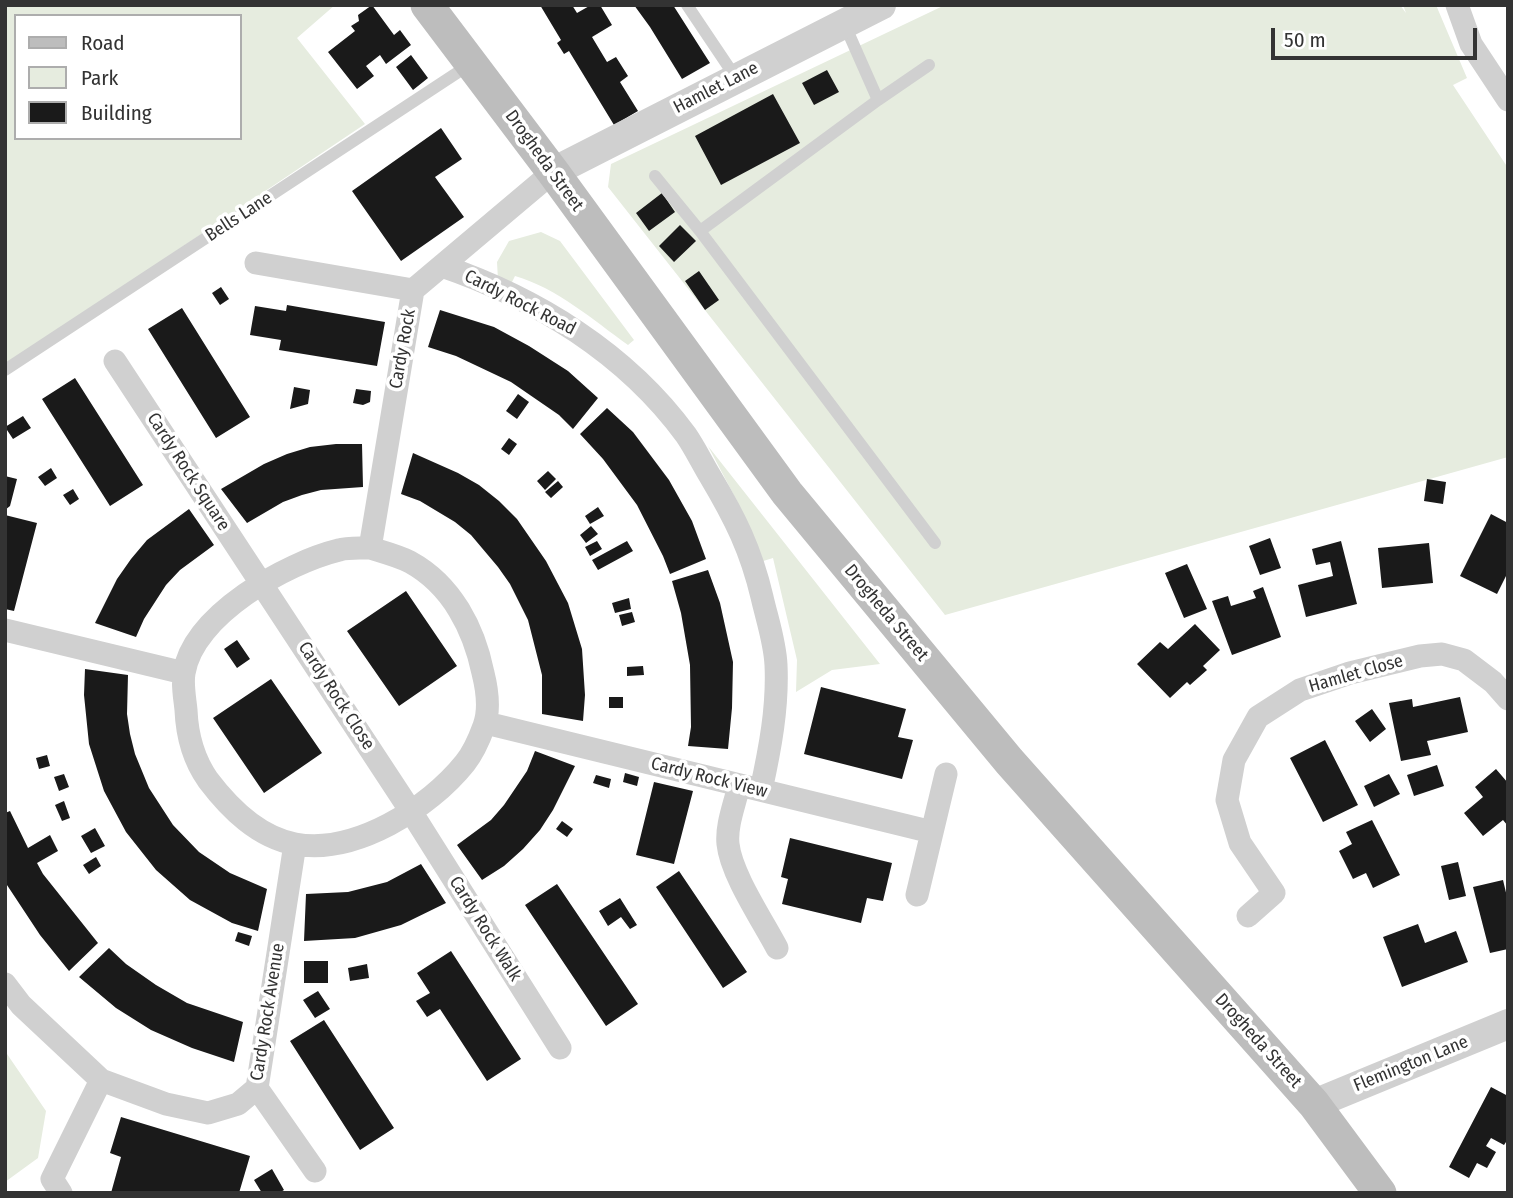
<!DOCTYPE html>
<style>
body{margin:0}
#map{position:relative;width:1513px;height:1198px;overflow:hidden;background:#fff;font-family:"Fira Sans Condensed",sans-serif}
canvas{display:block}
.frame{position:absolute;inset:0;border:7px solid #333;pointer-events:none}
.legend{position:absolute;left:14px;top:14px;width:228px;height:126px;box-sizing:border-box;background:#fff;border:2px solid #adadad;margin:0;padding:9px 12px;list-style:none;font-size:21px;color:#333}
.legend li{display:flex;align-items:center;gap:14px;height:35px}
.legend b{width:35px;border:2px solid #adadad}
.scale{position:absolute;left:1271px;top:28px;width:206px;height:32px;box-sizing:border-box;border:4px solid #333;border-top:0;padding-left:9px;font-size:21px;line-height:24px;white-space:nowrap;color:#333;-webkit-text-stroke:5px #fff;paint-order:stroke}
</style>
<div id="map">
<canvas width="1513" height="1198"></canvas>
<div class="frame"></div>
<ul class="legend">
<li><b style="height:9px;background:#bdbdbd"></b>Road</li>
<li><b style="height:19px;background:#e6ecdf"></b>Park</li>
<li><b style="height:19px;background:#1a1a1a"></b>Building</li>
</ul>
<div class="scale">50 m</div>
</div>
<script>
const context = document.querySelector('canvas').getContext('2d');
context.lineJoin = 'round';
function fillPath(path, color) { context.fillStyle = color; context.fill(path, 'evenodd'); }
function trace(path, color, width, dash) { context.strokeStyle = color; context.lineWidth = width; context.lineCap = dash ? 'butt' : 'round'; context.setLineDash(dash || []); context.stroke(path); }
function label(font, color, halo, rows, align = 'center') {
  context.font = font + ' "Fira Sans Condensed",sans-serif'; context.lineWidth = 7; context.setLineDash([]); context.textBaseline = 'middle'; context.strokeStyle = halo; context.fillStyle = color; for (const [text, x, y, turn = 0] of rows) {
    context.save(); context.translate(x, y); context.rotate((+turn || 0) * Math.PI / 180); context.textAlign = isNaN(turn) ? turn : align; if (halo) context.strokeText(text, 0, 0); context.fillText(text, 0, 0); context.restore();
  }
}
const green = new Path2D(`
 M 5,5 L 335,5 L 297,38 L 365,124 L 5,366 ZM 16,16 L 240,16 L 240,138 L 16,138 Z
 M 945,5 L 1400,5 L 1406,13 L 1403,5 L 1436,5 L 1467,78 L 1453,85 L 1508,168 L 1508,457 L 945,615 L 608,187 L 611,164 Z
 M 541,232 L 560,241 L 634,340 L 628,345 C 593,320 557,288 515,276 L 511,284 L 498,280 L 497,262 L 509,241 Z
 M 708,446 L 880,664 L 832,670 L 796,692 L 797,660 L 773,558 L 760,562 L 737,501 Z
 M 5,1051 L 46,1111 L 38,1158 L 5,1182 Z`);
const building = new Path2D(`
 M 372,5 L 394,35 L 400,30 L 411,45 L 386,64 L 380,55 L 366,66 L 374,76 L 357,89 L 328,52 L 355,31 L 351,26 L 359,21 L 358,15 Z
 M 540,5 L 572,5 L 577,13 L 591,5 L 600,5 L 612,25 L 592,37 L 607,62 L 616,57 L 628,76 L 620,82 L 638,111 L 614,125 L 569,51 L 564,54 L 557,43 L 561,40 Z
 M 634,5 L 673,5 L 710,63 L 682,79 L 650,27 Z
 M 411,55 L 428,78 L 413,90 L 396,67 Z
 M 827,70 L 839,92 L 814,105 L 802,83 Z
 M 773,94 L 800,143 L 721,185 L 695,136 Z
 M 441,128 L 462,159 L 435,177 L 464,217 L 401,261 L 352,191 Z
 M 662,193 L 675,212 L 649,231 L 636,213 Z
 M 680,225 L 696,241 L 674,262 L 659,246 Z
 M 699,271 L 719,300 L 705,310 L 685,281 Z
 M 221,287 L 229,299 L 220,305 L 212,293 Z
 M 287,305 L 385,322 L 377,366 L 279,350 L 281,340 L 250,335 L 255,306 L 286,311 Z
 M 182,308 L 250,417 L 216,438 L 148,329 Z
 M 440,310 L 494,327 L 529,346 L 568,371 L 598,398 L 573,429 L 559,415 L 511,382 L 456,356 L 428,347 Z
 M 75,378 L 143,485 L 110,506 L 42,399 Z
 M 294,387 L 310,390 L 308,404 L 290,409 Z
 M 356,389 L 371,391 L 370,402 L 363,405 L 353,403 Z
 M 518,394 L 529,402 L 517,419 L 506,411 Z
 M 607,408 L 633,432 L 669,480 L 692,521 L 706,559 L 670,574 L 663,556 L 637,505 L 603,459 L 580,434 Z
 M 23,416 L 31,428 L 13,439 L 5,427 Z
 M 509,438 L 517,444 L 509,455 L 501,449 Z
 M 336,444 L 362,444 L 363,487 L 321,490 L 302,495 L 283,502 L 247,523 L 221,489 L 264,464 L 287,454 L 310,447 Z
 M 413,453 L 458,473 L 479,485 L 499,501 L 517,519 L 546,561 L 568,603 L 582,649 L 585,695 L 583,721 L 542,714 L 542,675 L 528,620 L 510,584 L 498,567 L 471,535 L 455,522 L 420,501 L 401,494 Z
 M 51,468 L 57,478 L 45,486 L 38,477 Z
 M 548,471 L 556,479 L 545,490 L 537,481 Z
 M 5,476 L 17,479 L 10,506 L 5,510 Z
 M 1427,479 L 1446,482 L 1443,504 L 1424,501 Z
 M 558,481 L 563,487 L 551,498 L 545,492 Z
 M 73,489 L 79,499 L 70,505 L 63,495 Z
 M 598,507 L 604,516 L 590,524 L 585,516 Z
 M 189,509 L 214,545 L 180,570 L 166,585 L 144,619 L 136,637 L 95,623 L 117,579 L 131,559 L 147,540 Z
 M 1491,514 L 1508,523 L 1508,572 L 1497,594 L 1460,576 Z
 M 5,515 L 37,523 L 14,611 L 5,609 Z
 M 591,526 L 598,534 L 586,543 L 580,535 Z
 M 1270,538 L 1281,568 L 1260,575 L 1249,546 Z
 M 597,541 L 602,549 L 590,556 L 585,547 Z
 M 627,541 L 633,551 L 598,570 L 592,560 Z
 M 1341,541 L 1357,604 L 1306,617 L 1298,585 L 1333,576 L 1330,562 L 1316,565 L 1312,549 Z
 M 1429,543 L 1433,583 L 1382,588 L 1378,548 Z
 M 1187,564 L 1207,609 L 1184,618 L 1165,573 Z
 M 708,570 L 720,603 L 733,662 L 732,708 L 728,749 L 688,746 L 691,727 L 690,665 L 681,613 L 672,581 Z
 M 1263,587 L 1281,637 L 1232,655 L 1212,601 L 1228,596 L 1231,606 L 1256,598 L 1253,591 Z
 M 406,591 L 457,666 L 399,706 L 347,631 Z
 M 629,598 L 631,609 L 615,613 L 612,603 Z
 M 632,612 L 635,622 L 622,626 L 619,615 Z
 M 1195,624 L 1220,650 L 1203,666 L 1207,670 L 1190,685 L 1187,682 L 1170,698 L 1137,664 L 1160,642 L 1168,649 Z
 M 237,640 L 250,659 L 237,668 L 224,649 Z
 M 643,666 L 644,675 L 627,676 L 627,667 Z
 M 85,669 L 128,675 L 127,714 L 130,734 L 135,754 L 149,788 L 173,825 L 199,852 L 230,873 L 267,889 L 258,931 L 232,923 L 190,900 L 156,870 L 126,832 L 104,791 L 89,744 L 84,695 Z
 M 271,679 L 322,753 L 264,793 L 213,718 Z
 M 821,687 L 906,709 L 898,737 L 913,740 L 902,779 L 804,754 Z
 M 609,697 L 623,697 L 623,708 L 609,708 Z
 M 1460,697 L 1468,732 L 1427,741 L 1431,755 L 1401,761 L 1389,703 L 1412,699 L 1413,707 Z
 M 1372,709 L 1386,729 L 1370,742 L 1355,721 Z
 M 1325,740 L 1358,805 L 1323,822 L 1290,758 Z
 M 535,751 L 575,766 L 553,810 L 540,830 L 523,849 L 504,866 L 482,880 L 457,845 L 491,820 L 504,805 L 527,771 Z
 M 47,755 L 50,766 L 39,769 L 36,758 Z
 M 1437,765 L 1444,786 L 1414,796 L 1407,775 Z
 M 1496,769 L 1508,783 L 1508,826 L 1503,820 L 1483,836 L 1464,813 L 1483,797 L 1475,787 Z
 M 625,773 L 639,777 L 637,786 L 623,782 Z
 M 64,774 L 69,787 L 59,791 L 54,777 Z
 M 1389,774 L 1400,794 L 1374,807 L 1364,786 Z
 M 596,775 L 611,779 L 609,788 L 593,783 Z
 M 654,782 L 693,791 L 674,864 L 636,855 Z
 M 64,801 L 70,818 L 62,821 L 55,805 Z
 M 10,811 L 28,848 L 50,835 L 58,851 L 37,863 L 43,874 L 98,943 L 69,971 L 40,935 L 5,882 L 5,813 Z
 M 1372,820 L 1400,875 L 1373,888 L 1366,873 L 1353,879 L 1339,851 L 1352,844 L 1346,832 Z
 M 562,821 L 573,829 L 567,837 L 556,829 Z
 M 95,828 L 105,846 L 91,853 L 81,836 Z
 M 790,838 L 892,863 L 883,901 L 867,898 L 861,923 L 782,904 L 788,879 L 781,877 Z
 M 96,857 L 101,866 L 89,874 L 83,865 Z
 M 1458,862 L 1466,896 L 1449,900 L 1441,866 Z
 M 421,864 L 446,903 L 401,925 L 355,938 L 304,941 L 306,894 L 348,892 L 387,882 Z
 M 679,871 L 747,972 L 723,988 L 656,887 Z
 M 1503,880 L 1508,901 L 1508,949 L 1490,953 L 1473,887 Z
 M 557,884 L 638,1004 L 606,1026 L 525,905 Z
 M 620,898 L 637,925 L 630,929 L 621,917 L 608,926 L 599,911 Z
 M 1418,924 L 1425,943 L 1456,931 L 1468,962 L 1402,987 L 1383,937 Z
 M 238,932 L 252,936 L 249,946 L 235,941 Z
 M 109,948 L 126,964 L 156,985 L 187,1003 L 243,1022 L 234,1062 L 192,1048 L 151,1030 L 116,1008 L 79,977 Z
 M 451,951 L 521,1059 L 487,1081 L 440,1009 L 427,1017 L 416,1001 L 430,993 L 417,973 Z
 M 304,961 L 328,961 L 328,983 L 304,983 Z
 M 367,964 L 369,978 L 350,981 L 348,968 Z
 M 318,991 L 330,1009 L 315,1018 L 303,1000 Z
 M 324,1020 L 394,1128 L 360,1150 L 290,1041 Z
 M 1491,1087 L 1508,1096 L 1508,1139 L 1504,1145 L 1491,1138 L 1486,1146 L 1496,1152 L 1487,1168 L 1477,1163 L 1469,1178 L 1449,1167 Z
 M 121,1117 L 250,1156 L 239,1193 L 111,1193 L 121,1157 L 110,1153 Z
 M 272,1169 L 284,1190 L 279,1193 L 262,1193 L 254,1180 Z`);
const service = new Path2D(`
 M 687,5 L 736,78
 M 844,23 L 878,100
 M 655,176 L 700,231 L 935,543
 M 700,231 L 878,100 L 929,65
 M 5,370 L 469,65`);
const minor = new Path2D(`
 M 1457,5 L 1471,44 L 1508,100
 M 256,263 L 413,290
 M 442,266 C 536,298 626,353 686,435 C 695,448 702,463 710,476 C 735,518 751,550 762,597 C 767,619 775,642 776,665 C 778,707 770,749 761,790
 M 115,361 L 410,810 L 560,1048
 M 370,548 C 383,552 398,556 410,562 C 452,585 474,629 483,673 C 487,689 490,710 484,726 C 480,737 473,753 465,763 C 429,808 355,855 295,844 C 258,837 230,809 208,780 C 194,760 187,734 186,710 C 185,699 182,685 184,673 C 193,615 286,563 339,550 C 348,547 360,548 370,548 Z
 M 370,548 L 413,290 L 553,172
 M 5,630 L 184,673
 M 486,723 L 932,832
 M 739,785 C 735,804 726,825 728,844 C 731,874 763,921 777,948
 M 917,895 L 946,774
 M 1248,916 L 1274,893 L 1240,843 L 1227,800 L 1234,760 L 1258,717 L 1300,690 L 1350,673 L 1420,656 L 1442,654 L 1464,660 L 1493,682 L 1508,699
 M 5,984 L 21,1005 L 101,1080 L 166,1104 L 208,1113 L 238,1104 L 257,1088 L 295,844
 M 257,1088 L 315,1171
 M 61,1193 L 52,1179 L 101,1080`);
const tertiary = new Path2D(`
 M 553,172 L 881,5
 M 1314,1104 L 1508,1024`);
const secondary = new Path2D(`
 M 427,5 L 553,172 L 787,493 L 1009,761 L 1314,1104 L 1380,1193`);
const streetNames = [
 ["Hamlet Lane",716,88,-27],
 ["Drogheda Street",544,161,54],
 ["Bells Lane",239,217,-33],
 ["Cardy Rock Road",520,303,27],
 ["Cardy Rock",403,349,-80],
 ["Cardy Rock Square",188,472,57],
 ["Drogheda Street",886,613,50],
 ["Hamlet Close",1356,674,-16],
 ["Cardy Rock Close",336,696,57],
 ["Cardy Rock View",709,778,14],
 ["Cardy Rock Walk",485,929,58],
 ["Cardy Rock Avenue",268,1012,-81],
 ["Drogheda Street",1258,1041,48],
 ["Flemington Lane",1411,1064,-22]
];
fillPath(green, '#e6ecdf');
fillPath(building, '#1a1a1a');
trace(service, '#d0d0d0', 12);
trace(minor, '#d0d0d0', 23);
trace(tertiary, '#d0d0d0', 30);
trace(secondary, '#bdbdbd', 33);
label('18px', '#333', '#fff', streetNames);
</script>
